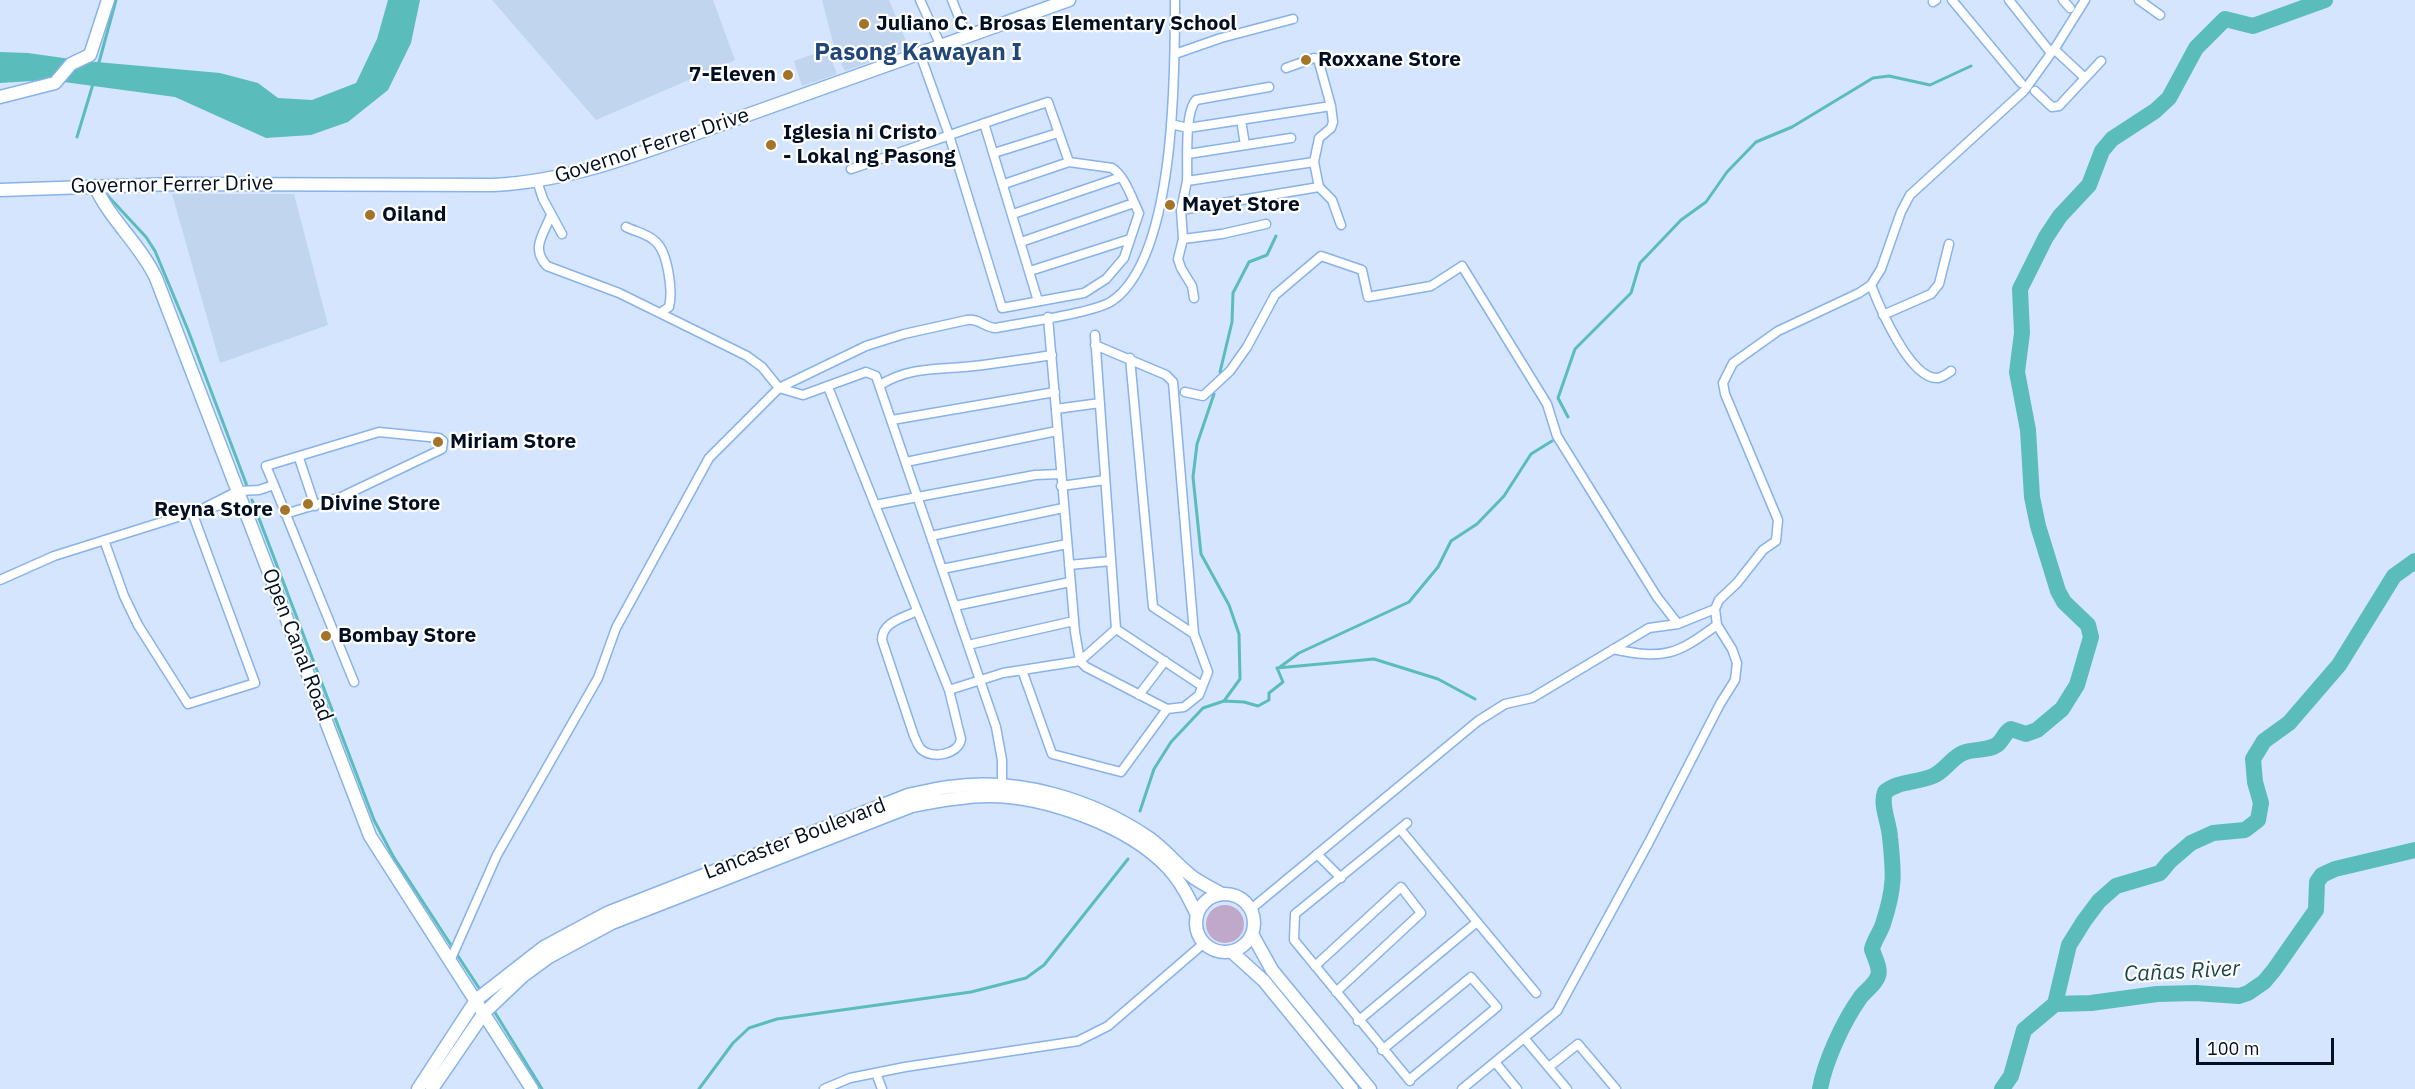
<!DOCTYPE html>
<meta charset="utf-8">
<style>
body{margin:0}
#map{position:relative;width:2415px;height:1089px;overflow:hidden;background:#d4e5fd;font-family:"IBM Plex Sans",sans-serif}
canvas{display:block}
.scale{position:absolute;left:2196px;top:1038px;width:138px;height:27px;box-sizing:border-box;border:3px solid #020f22;border-top:0;padding-left:8px;font-size:18px;line-height:21px;white-space:nowrap;color:#020f22;-webkit-text-stroke:4px #fff;paint-order:stroke}
</style>
<div id="map">
<canvas width="2415" height="1089"></canvas>
<div class="scale">100 m</div>
</div>
<script>
const context = document.querySelector('canvas').getContext('2d');
context.lineJoin = 'round';
function fillPath(path, color) { context.fillStyle = color; context.fill(path, 'evenodd'); }
function trace(path, color, width, dash) { context.strokeStyle = color; context.lineWidth = width; context.lineCap = dash ? 'butt' : 'round'; context.setLineDash(dash || []); context.stroke(path); }
function label(font, color, halo, rows, align = 'center') {
  context.font = font + ' "IBM Plex Sans",sans-serif'; context.lineWidth = 4.5; context.setLineDash([]); context.textBaseline = 'middle'; context.strokeStyle = halo; context.fillStyle = color; for (const [text, x, y, turn = 0] of rows) {
    context.save(); context.translate(x, y); context.rotate((+turn || 0) * Math.PI / 180); context.textAlign = isNaN(turn) ? turn : align; if (halo) context.strokeText(text, 0, 0); context.fillText(text, 0, 0); context.restore();
  }
}
const built = new Path2D(`
 M 492,0 L 713,0 L 735,60 L 596,120 Z
 M 822,0 L 889,0 L 909,48 L 845,71 L 836,54 Z
 M 827,49 L 837,74 L 802,86 L 794,61 Z
 M 172,194 L 294,194 L 328,325 L 220,363 Z`);
const green = new Path2D(`
 M1206 924a19 19 0 1 1 38 0a19 19 0 1 1-38 0Z`);
const water = new Path2D(`
 M 388,0 L 420,0 L 411,43 L 388,90 L 348,122 L 311,135 L 266,138 L 175,97 L 49,80 L 0,83 L 0,52 L 28,53 L 85,61 L 220,73 L 258,83 L 278,98 L 312,100 L 356,83 L 377,39 Z`);
const stream = new Path2D(`
 M 98,66 L 116,0
 M 77,137 L 93,84
 M 107,195 L 146,237 L 155,251 L 188,330 L 247,486
 M 1220,372 L 1232,322 L 1233,293 L 1249,262 L 1267,255 L 1276,236
 M 1214,394 L 1197,444 L 1193,477 L 1201,554 L 1229,605 L 1239,634 L 1240,679 L 1224,701
 M 1568,417 L 1558,398 L 1575,349 L 1631,293 L 1640,263 L 1681,220 L 1706,202 L 1727,172 L 1756,142 L 1792,127 L 1873,78 L 1889,76 L 1930,85 L 1971,66
 M 252,500 L 374,820 L 393,856 L 451,945
 M 1280,667 L 1299,653 L 1409,602 L 1438,567 L 1451,541 L 1477,524 L 1504,496 L 1531,454 L 1552,441
 M 1140,811 L 1154,769 L 1171,742 L 1203,708 L 1224,701 L 1244,702 L 1258,706 L 1269,700 L 1269,693 L 1283,682 L 1277,668 L 1374,659 L 1438,679 L 1475,699
 M 456,953 L 479,988
 M 494,1011 L 542,1089
 M 699,1089 L 733,1043 L 749,1028 L 777,1019 L 971,992 L 1026,978 L 1044,965 L 1128,859`);
const river = new Path2D(`
 M 2055,1004 L 2069,945 L 2084,921 L 2099,901 L 2116,886 L 2160,873 L 2170,861 L 2191,843 L 2213,833 L 2245,830 L 2258,820 L 2261,803 L 2255,782 L 2253,759 L 2264,741 L 2289,723 L 2339,665 L 2394,576 L 2415,561
 M 1820,1089 C 1825,1061 1843,1022 1860,998 C 1865,991 1875,985 1878,976 C 1881,968 1874,957 1872,949 C 1874,940 1880,933 1883,924 C 1895,887 1894,874 1890,837 C 1889,822 1880,805 1885,792 C 1897,781 1917,783 1933,776 C 1945,771 1951,758 1963,753 C 1974,748 1990,752 1999,743 C 2004,738 2005,732 2011,729 L 2026,734 L 2037,730 L 2062,709 L 2077,685 L 2091,637 L 2088,625 L 2064,602 L 2058,591 L 2038,526 L 2032,497 L 2028,430 L 2017,372 L 2022,333 L 2020,289 L 2046,237 L 2060,216 L 2089,185 L 2102,151 L 2112,139 L 2155,111 L 2169,98 L 2196,48 L 2225,19 L 2253,26 L 2325,0
 M 2002,1089 L 2011,1076 L 2024,1030 L 2055,1004 L 2091,1003 L 2157,994 L 2195,993 L 2239,996 L 2248,993 L 2264,982 L 2274,970 L 2316,910 L 2317,882 L 2322,875 L 2335,869 L 2415,850`);
const street = new Path2D(`
 M 920,0 L 941,46
 M 952,0 L 967,37
 M 1952,0 L 2021,83
 M 2009,0 L 2051,53
 M 2063,0 L 2070,8
 M 2139,0 L 2160,15
 M 1933,2 L 1936,0
 M 2054,49 L 2085,78
 M 1175,54 L 1221,38 L 1293,19
 M 1286,68 L 1314,58 L 1318,59 L 1331,106
 M 1269,87 L 1196,100 C 1184,113 1188,163 1187,181 L 1314,162
 M 2035,91 L 2052,107 L 2059,106 L 2101,61
 M 1241,120 L 1245,145
 M 984,123 L 1038,301
 M 1171,124 L 1188,128 L 1331,106 L 1333,122 L 1331,128 L 1319,138 L 1314,162 L 1319,187 L 1332,200 L 1341,225
 M 994,153 L 1058,133
 M 1188,154 L 1291,138
 M 851,169 C 917,147 982,123 1048,102 L 1069,162 L 1112,168 C 1125,176 1132,199 1139,213 L 1124,258 L 1106,279 L 1084,293 L 1002,308 L 949,135 L 920,54
 M 537,181 L 543,199 L 562,234
 M 1004,184 L 1069,162
 M 1181,210 L 1187,181
 M 1013,214 L 1121,177
 M 551,215 C 544,234 530,248 547,266 L 619,293 L 747,356 L 762,367 L 779,388 L 803,395 L 866,372 L 876,376 L 996,727 L 1002,760 L 1002,788
 M 626,227 C 636,232 649,234 656,242 C 668,253 673,292 669,307 L 660,313
 M 1183,239 L 1222,234 L 1266,224
 M 1021,242 L 1134,203
 M 1030,271 L 1130,239
 M 1871,285 C 1879,306 1910,380 1938,378 C 1943,377 1947,374 1951,371
 M 1194,298 L 1192,286 L 1181,268 L 1178,259 L 1183,239 L 1181,210 L 1319,187
 M 1883,315 L 1931,294 L 1939,284 L 1949,244
 M 1048,317 L 1075,632 L 1080,661 L 1086,667 L 1167,709 L 1184,707 L 1199,695 L 1208,672 L 1194,634 L 1173,382 L 1166,375 L 1095,345
 M 1095,335 L 1116,629 L 1202,686
 M 1130,358 L 1153,607 L 1194,634
 M 880,385 C 911,366 939,370 974,366 C 1000,363 1026,359 1052,355
 M 828,387 L 949,690 L 961,739 C 959,754 932,760 921,749 C 918,746 916,740 914,736 L 882,640 C 882,622 903,618 917,611
 M 1185,392 L 1203,396 L 1230,371 L 1247,347 L 1275,295 L 1321,256 L 1362,270 L 1368,297 L 1431,286 L 1462,266 L 1547,404 L 1557,436 L 1657,597 L 1678,624
 M 1056,409 L 1100,403
 M 892,420 L 1055,392
 M 299,458 L 315,506
 M 906,462 L 1057,431
 M 1061,486 L 1105,480
 M 875,505 L 1035,475 L 1060,474
 M 206,507 L 238,491 L 259,490 L 274,485
 M 285,514 L 341,497 L 442,449 L 443,441 L 439,438 L 379,432 L 266,466 L 274,485 L 354,682
 M 931,536 L 1063,508
 M 104,540 L 124,596 L 138,625 L 188,704 L 255,683 L 192,512
 M 1069,565 L 1111,561
 M 942,569 L 1067,544
 M 0,580 L 54,556 L 200,510 L 241,500
 M 955,606 L 1070,582
 M 968,645 L 1074,621
 M 1613,649 C 1664,660 1676,655 1717,625
 M 1022,670 L 1052,754 L 1121,772 L 1167,709
 M 949,690 L 1003,673 L 1080,661 L 1116,629
 M 1139,695 L 1165,661
 M 1407,823 L 1295,914 L 1294,940 L 1410,1081
 M 1400,829 L 1536,993
 M 1317,854 L 1341,878
 M 1251,909 L 1478,721 L 1505,704 L 1532,698 L 1649,628 L 1678,624 L 1715,609
 M 450,961 L 497,855 L 598,678 L 616,628 L 709,458 L 779,388 L 866,346 L 904,334 L 967,320 C 979,318 985,328 996,328 C 1021,323 1094,313 1112,301 C 1176,257 1175,72 1175,0
 M 1315,966 L 1401,887 L 1421,913 L 1336,992
 M 1358,1021 L 1477,922
 M 1524,1038 L 1567,1089
 M 1382,1050 L 1471,977 L 1497,1007 L 1409,1080
 M 1495,1062 L 1517,1089
 M 1549,1067 L 1578,1044 L 1616,1089
 M 876,1073 L 882,1089
 M 824,1089 L 850,1078 L 905,1067 L 1078,1041 L 1108,1026 L 1203,944
 M 1462,1089 L 1557,1011 L 1649,842 L 1720,704 L 1735,680 L 1737,663 L 1732,649 L 1717,625 L 1715,609 L 1719,600 L 1737,583 L 1763,550 L 1776,541 L 1778,520 L 1725,394 L 1723,383 L 1733,363 L 1778,331 L 1859,293 L 1871,285 L 1881,269 L 1901,212 L 1910,195 L 2024,91 L 2057,45 L 2085,0`);
const secondary = new Path2D(`
 M 0,97 L 55,83 L 71,64 L 90,55 L 108,0
 M 95,186 C 110,220 140,244 156,278 L 370,836 L 532,1089
 M 0,190 L 174,184 L 493,185 C 579,181 659,146 739,118 C 849,79 959,40 1069,0
 M1196 923a29 29 0 1 1 58 0a29 29 0 1 1-58 0Z
 M 1252,934 L 1272,970 L 1370,1089
 M 1232,952 L 1264,981 L 1352,1089
 M 418,1089 L 476,1000 L 544,947 L 607,913 L 908,795 C 922,792 935,789 949,787 C 1018,777 1092,799 1149,838 C 1166,850 1178,866 1194,878 C 1203,884 1213,889 1222,894
 M 432,1089 L 484,1013 L 523,976 L 549,957 L 612,923 L 912,806 C 937,801 963,796 989,796 C 1045,796 1129,826 1168,868 C 1181,882 1189,898 1197,915`);
const markers = [
 [864,24,6,"#a47528"],
 [1306,60,6,"#a47528"],
 [788,75,6,"#a47528"],
 [771,145,6,"#a47528"],
 [1170,205,6,"#a47528"],
 [370,215,6,"#a47528"],
 [438,442,6,"#a47528"],
 [308,504,6,"#a47528"],
 [285,510,6,"#a47528"],
 [326,636,6,"#a47528"]
];
const poiNames = [
 ["Juliano C. Brosas Elementary School",876,24],
 ["Roxxane Store",1318,60],
 ["7-Eleven",776,75,"right"],
 ["Iglesia ni Cristo",783,133],
 ["- Lokal ng Pasong",783,157],
 ["Mayet Store",1182,205],
 ["Oiland",382,215],
 ["Miriam Store",450,442],
 ["Divine Store",320,504],
 ["Reyna Store",273,510,"right"],
 ["Bombay Store",338,636]
];
const streetNames = [
 ["Governor Ferrer Drive",652,146,-18],
 ["Governor Ferrer Drive",172,185,-1],
 ["Open Canal Road",297,645,69],
 ["Lancaster Boulevard",795,839,-21]
];
const waterNames = [
 ["Cañas River",2182,972,-3]
];
const quarterNames = [
 ["Pasong Kawayan I",918,53]
];
fillPath(built, '#c1d5ee');
fillPath(green, '#c0a8cb');
fillPath(water, '#5bbcbc');
trace(stream, '#5bbcbc', 3);
trace(river, '#5bbcbc', 16);
trace(street, '#88b2ea', 11);
trace(secondary, '#88b2ea', 15);
trace(street, '#fff', 8);
trace(secondary, '#fff', 12);
for (const [x, y, r, color] of markers) { const dot = new Path2D(); dot.arc(x, y, r, 0, 2 * Math.PI); context.fillStyle = color; context.fill(dot); trace(dot, '#fff', 2); }
label('bold 21px', '#020f22', '#fff', poiNames, 'left');
label('21px', '#020f22', '#fff', streetNames);
label('italic 22px', '#194546', '#fff', waterNames);
label('bold 24px', '#214777', '#fff', quarterNames);
</script>
